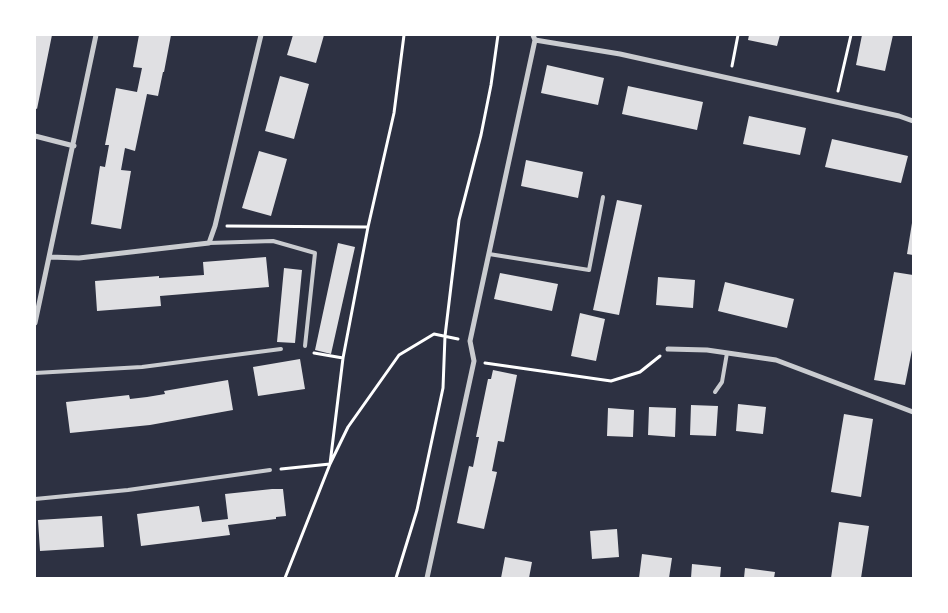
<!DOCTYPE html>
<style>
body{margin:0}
#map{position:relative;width:948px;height:613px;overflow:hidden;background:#2d3142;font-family:"Exo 2",sans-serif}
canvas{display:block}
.frame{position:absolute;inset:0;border:36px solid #fff;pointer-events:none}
</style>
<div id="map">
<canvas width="948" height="613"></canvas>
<div class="frame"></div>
</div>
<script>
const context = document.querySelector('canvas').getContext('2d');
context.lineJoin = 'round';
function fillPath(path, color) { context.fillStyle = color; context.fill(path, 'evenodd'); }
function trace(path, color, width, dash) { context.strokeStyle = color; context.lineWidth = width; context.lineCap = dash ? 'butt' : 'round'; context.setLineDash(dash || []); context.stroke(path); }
const building = new Path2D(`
 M 35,35 L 52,35 L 37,109 L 35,108 Z
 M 139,35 L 171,35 L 164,72 L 163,72 L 158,96 L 147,94 L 135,151 L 125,148 L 121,170 L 131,171 L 121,229 L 91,224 L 100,166 L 105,167 L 109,145 L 105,145 L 116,88 L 137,92 L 142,68 L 133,67 Z
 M 293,35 L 324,35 L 316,63 L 287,55 Z
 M 749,35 L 780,35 L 777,46 L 748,40 Z
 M 862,35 L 893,35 L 885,71 L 856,65 Z
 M 547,65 L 604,78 L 598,105 L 541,93 Z
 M 280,76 L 309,84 L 294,139 L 265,131 Z
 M 628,86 L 703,102 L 697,130 L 622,114 Z
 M 749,116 L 806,128 L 800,155 L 743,144 Z
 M 832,139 L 908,156 L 901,183 L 825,167 Z
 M 259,151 L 287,159 L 271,216 L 242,208 Z
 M 526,160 L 583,172 L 578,198 L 521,186 Z
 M 617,200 L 642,205 L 619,315 L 593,310 Z
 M 912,223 L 913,224 L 913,255 L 907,254 Z
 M 338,243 L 355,247 L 331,354 L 315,350 Z
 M 266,257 L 269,287 L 160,296 L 161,306 L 97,311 L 95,281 L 159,276 L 159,278 L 204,275 L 203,262 Z
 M 284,268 L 302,270 L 295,343 L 277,342 Z
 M 894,272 L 913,275 L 913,345 L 905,385 L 874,380 Z
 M 500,273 L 558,284 L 552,311 L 494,299 Z
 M 658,277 L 695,280 L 693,308 L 656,305 Z
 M 725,282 L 794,299 L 787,328 L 718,311 Z
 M 580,313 L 605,319 L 596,361 L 571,356 Z
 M 300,359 L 305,389 L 258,396 L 253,367 Z
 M 493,370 L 517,375 L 504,442 L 498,441 L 492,471 L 497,472 L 484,529 L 457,523 L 469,466 L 473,467 L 479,437 L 476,437 L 488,379 L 491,379 Z
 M 228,380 L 233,410 L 150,425 L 70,433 L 66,402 L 129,395 L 130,399 L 147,397 L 165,394 L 164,391 Z
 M 738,404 L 766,407 L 763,434 L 736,431 Z
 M 691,405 L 718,406 L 716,436 L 690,435 Z
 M 649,407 L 676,408 L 675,437 L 648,435 Z
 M 608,408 L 634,410 L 633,437 L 607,436 Z
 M 844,414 L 873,419 L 861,497 L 831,492 Z
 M 272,489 L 283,489 L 286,516 L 276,517 L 276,519 L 228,525 L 230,535 L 141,546 L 137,514 L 199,506 L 202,522 L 228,519 L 225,494 Z
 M 102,516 L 104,547 L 40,551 L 38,520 Z
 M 839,522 L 869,526 L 861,578 L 831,578 Z
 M 617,529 L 619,557 L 592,559 L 590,531 Z
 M 642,554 L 672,558 L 669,578 L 639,578 Z
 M 505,557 L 532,562 L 529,578 L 501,578 Z
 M 692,564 L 721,567 L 720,578 L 691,578 Z
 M 745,568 L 775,572 L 774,578 L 744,578 Z`);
const path = new Path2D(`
 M 732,66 L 738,35
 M 838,91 L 851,35
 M 227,226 L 368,227
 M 314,353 L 343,358
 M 485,363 L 611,381 L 640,372 L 660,356
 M 281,469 L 330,464 L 348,427 L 399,355 L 434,334 L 458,339
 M 285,578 L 330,464 L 343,358 L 368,227 L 394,113 L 404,35
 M 396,578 L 417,510 L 443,388 L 445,336 L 459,220 L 481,135 L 491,85 L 498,35`);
const service = new Path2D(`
 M 209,243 L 273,241 L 315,253 L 305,346
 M 489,254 L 589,270 L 603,197
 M 35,373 L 142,367 L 281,349
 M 715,392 L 722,382 L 727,353
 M 35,499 L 128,490 L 270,470`);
const minor = new Path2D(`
 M 533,35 L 535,40 L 620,54 L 899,116 L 913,121
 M 35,136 L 74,146
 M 50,257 L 79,258 L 209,243 L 215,226 L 261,35
 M 35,323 L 96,35
 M 668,349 L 707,350 L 776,360 L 913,412
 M 427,578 L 474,361 L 470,341 L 535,40`);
fillPath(building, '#e0e0e3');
trace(path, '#fff', 3);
trace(service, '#caccd0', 4);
trace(minor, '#caccd0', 5);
</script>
